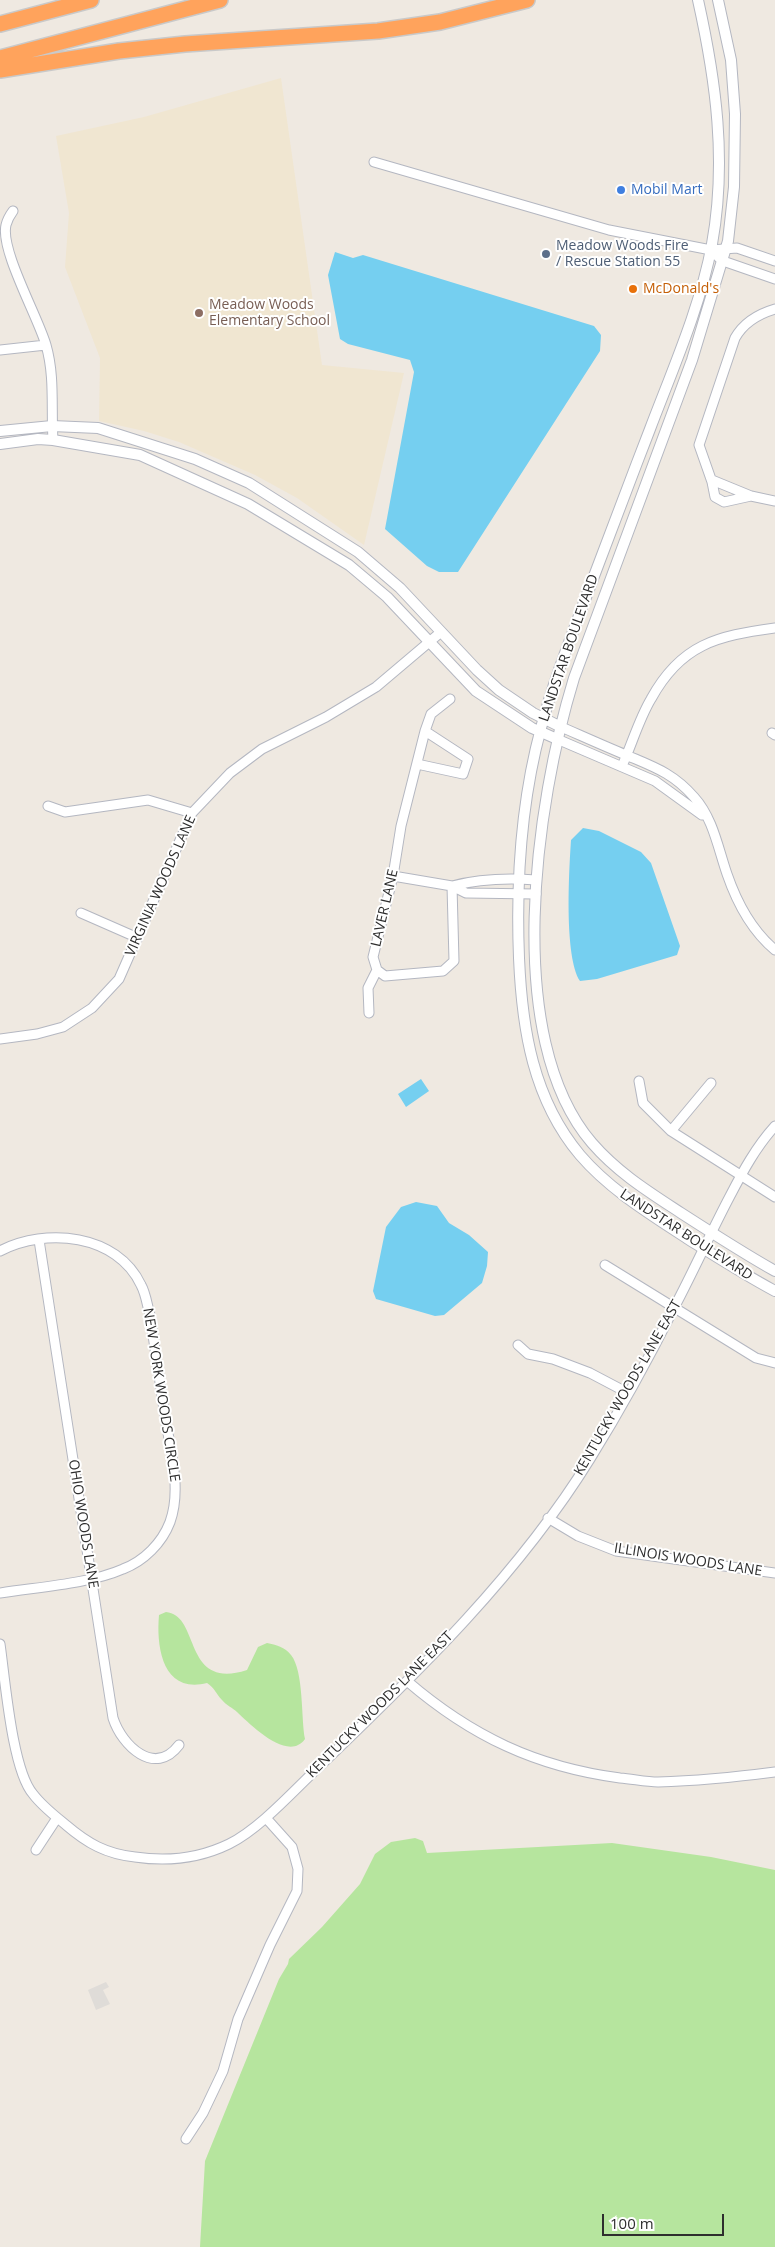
<!DOCTYPE html>
<style>
body{margin:0}
#map{position:relative;width:775px;height:2247px;overflow:hidden;background:#efe9e1;font-family:"Open Sans",sans-serif}
canvas{display:block}
.scale{position:absolute;left:602px;top:2214px;width:122px;height:22px;box-sizing:border-box;border:2px solid #2e2e2e;border-top:0;padding-left:6px;font-size:15px;line-height:18px;white-space:nowrap;color:#2e2e2e;-webkit-text-stroke:4px #fff;paint-order:stroke}
</style>
<div id="map">
<canvas width="775" height="2247"></canvas>
<div class="scale">100 m</div>
</div>
<script>
const context = document.querySelector('canvas').getContext('2d');
context.lineJoin = 'round';
function fillPath(path, color) { context.fillStyle = color; context.fill(path, 'evenodd'); }
function trace(path, color, width, dash) { context.strokeStyle = color; context.lineWidth = width; context.lineCap = dash ? 'butt' : 'round'; context.setLineDash(dash || []); context.stroke(path); }
function label(font, color, halo, rows, align = 'center') {
  context.font = font + ' "Open Sans",sans-serif'; context.lineWidth = 4; context.setLineDash([]); context.textBaseline = 'middle'; context.strokeStyle = halo; context.fillStyle = color; for (const [text, x, y, turn = 0] of rows) {
    context.save(); context.translate(x, y); context.rotate((+turn || 0) * Math.PI / 180); context.textAlign = isNaN(turn) ? turn : align; if (halo) context.strokeText(text, 0, 0); context.fillText(text, 0, 0); context.restore();
  }
}
const education = new Path2D(`
 M 281,78 L 322,365 L 404,373 L 364,545 L 297,498 L 255,475 L 179,442 L 144,431 L 99,421 L 100,358 L 65,267 L 69,213 L 56,136 L 144,117 Z`);
const green = new Path2D(`
 M 166,1612 C 201,1615 182,1691 247,1670 L 258,1647 L 267,1643 C 276,1645 285,1647 291,1655 C 304,1671 301,1719 305,1739 C 288,1763 250,1724 237,1712 C 233,1708 226,1705 222,1700 C 216,1694 215,1688 207,1683 C 163,1694 156,1648 159,1615 Z
 M 415,1838 L 423,1841 L 427,1853 L 612,1843 L 711,1857 L 775,1870 L 775,2247 L 200,2247 L 205,2161 L 279,1979 L 288,1964 L 289,1959 L 322,1927 L 360,1884 L 375,1854 L 391,1842 Z`);
const plaza = new Path2D(`
 M 106,1982 L 109,1987 L 103,1990 L 110,2004 L 96,2010 L 88,1990 Z`);
const water = new Path2D(`
 M 335,252 L 353,258 L 363,255 L 594,326 L 601,335 L 600,351 L 458,572 L 439,572 L 427,566 L 385,529 L 414,372 L 410,360 L 348,344 L 340,339 L 328,275 Z
 M 583,828 L 599,831 L 641,852 L 651,863 L 680,946 L 677,955 L 597,979 L 580,981 C 564,956 569,871 571,840 Z
 M 421,1079 L 429,1091 L 406,1107 L 398,1094 Z
 M 416,1202 L 437,1206 L 449,1223 L 469,1235 L 488,1252 L 487,1266 L 482,1283 L 444,1315 L 435,1316 L 376,1299 L 373,1291 L 386,1227 L 401,1207 Z`);
const minor = new Path2D(`
 M 374,162 L 609,230 L 711,250 L 737,248 L 775,261
 M 13,211 C 10,215 7,221 6,225 C 0,250 38,317 46,345 C 55,376 51,408 53,440
 M 718,257 L 723,261 L 775,279
 M 775,309 C 758,314 744,322 735,338 L 699,445 L 712,482 L 715,497 L 724,502 L 751,496 L 775,501
 M 0,350 L 46,345
 M 712,480 L 751,496
 M 450,699 L 431,714 L 425,731 L 401,826 L 393,876 L 373,957 L 377,970 L 385,976 L 443,971 L 454,961 L 452,886
 M 559,726 C 582,736 604,746 626,755 C 654,767 673,773 694,797 C 713,818 718,848 727,874 C 737,903 751,930 775,950
 M 772,733 L 775,735
 M 557,739 L 655,781 L 702,815
 M 417,764 L 463,774 L 468,759 L 425,731
 M 622,766 C 632,744 639,719 651,699 C 681,644 717,636 775,628
 M 48,806 L 65,812 L 148,800 L 192,813
 M 393,876 L 452,886 L 466,893 L 536,894
 M 452,886 C 479,879 509,878 536,880
 M 81,913 L 138,938
 M 369,1013 L 368,988 L 377,970
 M 0,1039 L 37,1034 L 63,1027 L 92,1008 L 119,979 L 192,813 L 230,773 L 262,749 L 326,717 L 376,687 L 441,632
 M 639,1081 L 643,1103 L 671,1131 L 775,1197
 M 671,1131 L 711,1083
 M 39,1240 L 113,1718 C 122,1746 155,1777 179,1745
 M 0,1251 C 46,1227 117,1234 141,1285 C 146,1294 147,1305 150,1315 C 155,1348 160,1382 165,1416 C 170,1449 182,1489 170,1522 C 162,1543 144,1561 123,1569 C 89,1584 37,1587 0,1593
 M 605,1265 L 756,1358 L 775,1363
 M 518,1345 L 528,1354 L 553,1359 L 590,1373 L 628,1393
 M 548,1518 L 578,1536 L 616,1551 L 775,1573
 M 0,1644 C 5,1678 12,1770 33,1794 C 42,1806 55,1816 66,1825 C 87,1843 106,1854 135,1857 C 168,1862 198,1859 229,1844 C 261,1828 295,1789 322,1764 C 419,1671 519,1574 590,1459 C 621,1409 649,1358 675,1306 C 694,1270 711,1232 730,1196 C 743,1171 756,1147 775,1126
 M 407,1681 C 471,1736 536,1767 620,1778 C 633,1779 646,1782 658,1782 C 697,1781 737,1777 775,1772
 M 36,1850 L 57,1818
 M 186,2139 L 203,2113 L 223,2071 L 238,2019 L 270,1945 L 297,1891 L 298,1869 L 292,1847 L 266,1818`);
const tertiary = new Path2D(`
 M 698,0 C 716,81 727,161 712,244 C 701,305 672,371 650,429 C 629,483 609,537 588,592 C 571,637 553,682 541,728 C 521,802 516,882 519,958 C 522,1029 533,1099 580,1155 C 610,1190 650,1214 688,1239 C 717,1257 745,1275 775,1291
 M 718,0 L 731,60 L 735,114 L 734,187 L 728,241 L 692,360 L 574,678 C 536,802 501,1037 592,1143 C 618,1173 649,1192 681,1213 C 712,1233 743,1253 775,1271
 M 0,431 L 52,426 L 98,428 L 195,459 L 249,483 L 358,552 L 400,588 L 477,670 L 499,690 L 533,713 L 559,726
 M 0,444 L 38,439 L 53,440 L 140,455 L 248,504 L 349,565 L 387,597 L 476,691 L 532,728 L 557,739`);
const motorway = new Path2D(`
 M 0,24 L 91,0
 M 0,58 L 220,0
 M 0,70 L 119,51 L 185,44 L 378,31 L 440,22 L 527,0`);
const markers = [
 [621,190,5,"#3f7fe0"],
 [546,254,5,"#5c6f8a"],
 [633,289,5,"#e8710a"],
 [199,313,5,"#8d6e63"]
];
const shopNames = [
 ["Mobil Mart",631,190]
];
const serviceNames = [
 ["Meadow Woods Fire",556,246],
 ["/ Rescue Station 55",556,262]
];
const foodNames = [
 ["McDonald's",643,289]
];
const educationNames = [
 ["Meadow Woods",209,305],
 ["Elementary School",209,321]
];
const streetNames = [
 ["LANDSTAR BOULEVARD",569,648,-71],
 ["VIRGINIA WOODS LANE",161,886,-66],
 ["LAVER LANE",385,908,-77],
 ["LANDSTAR BOULEVARD",686,1235,33],
 ["KENTUCKY WOODS LANE EAST",628,1388,-60],
 ["NEW YORK WOODS CIRCLE",161,1395,81],
 ["OHIO WOODS LANE",83,1524,81],
 ["ILLINOIS WOODS LANE",688,1560,9],
 ["KENTUCKY WOODS LANE EAST",380,1705,-45]
];
fillPath(education, '#f0e6d1');
fillPath(green, '#b6e59e');
fillPath(plaza, '#dfdcd8');
fillPath(water, '#75cff0');
trace(minor, '#b4b7c1', 11);
trace(tertiary, '#b4b7c1', 12);
trace(motorway, '#c9c9c9', 18);
trace(minor, '#fff', 9);
trace(tertiary, '#fff', 10);
trace(motorway, '#ffa35c', 15);
for (const [x, y, r, color] of markers) { const dot = new Path2D(); dot.arc(x, y, r, 0, 2 * Math.PI); context.fillStyle = color; context.fill(dot); trace(dot, '#fff', 2); }
label('14px', '#366cbe', '#fff', shopNames, 'left');
label('14px', '#4e5e75', '#fff', serviceNames, 'left');
label('14px', '#c56008', '#fff', foodNames, 'left');
label('14px', '#785e54', '#fff', educationNames, 'left');
label('14px', '#2e2e2e', '#fff', streetNames);
</script>
